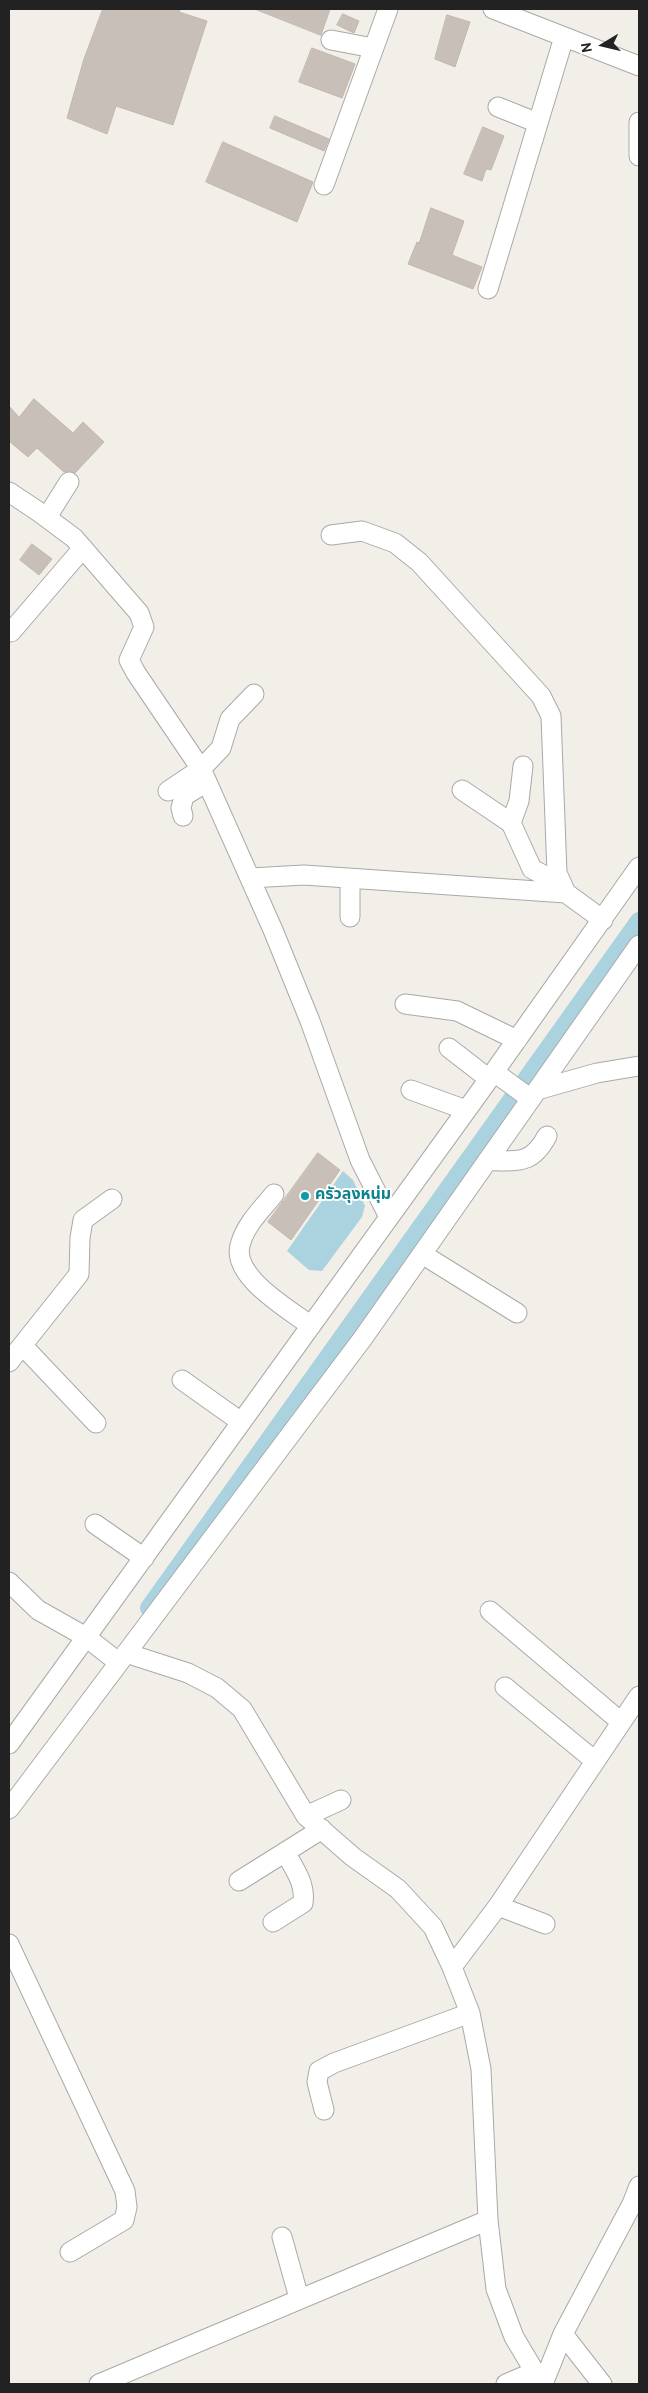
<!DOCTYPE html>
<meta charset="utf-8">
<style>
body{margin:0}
#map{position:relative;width:648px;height:2393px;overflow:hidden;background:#f2efe9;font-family:Overpass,sans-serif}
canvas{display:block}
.frame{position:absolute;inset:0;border:10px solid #222;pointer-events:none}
.north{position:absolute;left:578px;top:20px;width:50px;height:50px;-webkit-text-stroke:4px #fff;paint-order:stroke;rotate:261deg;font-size:14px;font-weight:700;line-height:20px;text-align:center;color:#222}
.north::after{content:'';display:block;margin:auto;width:18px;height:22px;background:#222;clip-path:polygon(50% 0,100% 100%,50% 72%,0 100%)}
</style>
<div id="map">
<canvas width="648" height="2393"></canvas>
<div class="frame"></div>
<div class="north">N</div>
</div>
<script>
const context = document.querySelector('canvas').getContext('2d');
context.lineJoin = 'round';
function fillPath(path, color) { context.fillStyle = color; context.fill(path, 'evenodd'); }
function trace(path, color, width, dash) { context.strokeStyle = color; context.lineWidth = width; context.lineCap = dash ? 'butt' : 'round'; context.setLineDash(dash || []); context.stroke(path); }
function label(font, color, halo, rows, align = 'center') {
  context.font = font + ' Overpass,"Noto Sans Thai",sans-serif'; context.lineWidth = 4; context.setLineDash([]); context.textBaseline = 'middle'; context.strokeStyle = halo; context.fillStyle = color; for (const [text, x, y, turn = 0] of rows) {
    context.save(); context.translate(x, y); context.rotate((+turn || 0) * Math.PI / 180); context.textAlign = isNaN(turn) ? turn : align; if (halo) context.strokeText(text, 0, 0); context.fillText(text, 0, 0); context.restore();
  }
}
const water = new Path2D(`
 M 343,1171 L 353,1180 L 365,1206 L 362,1217 L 322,1271 L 309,1270 L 287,1251 Z`);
const canal = new Path2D(`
 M 149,1608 L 639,921`);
const building = new Path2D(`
 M 103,9 L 180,9 L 179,12 L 207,21 L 173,125 L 116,106 L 107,134 L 67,118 L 84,59 Z
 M 255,9 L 330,9 L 321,35 Z
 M 343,14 L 359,21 L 354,33 L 337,25 Z
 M 447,15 L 470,22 L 455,67 L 435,59 Z
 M 312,48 L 355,64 L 342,98 L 299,82 Z
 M 275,116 L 329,139 L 324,151 L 270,128 Z
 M 483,127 L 504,136 L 491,170 L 486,169 L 482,181 L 464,174 Z
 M 223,142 L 313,182 L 297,222 L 206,182 Z
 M 431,208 L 464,221 L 452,255 L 482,267 L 473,289 L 408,264 L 417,242 L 419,243 Z
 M 34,399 L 73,433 L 83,422 L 104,442 L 75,473 L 70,471 L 64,472 L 37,448 L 28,457 L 9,441 L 9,406 L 19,417 Z
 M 32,544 L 52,559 L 39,575 L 20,560 Z
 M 318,1153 L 340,1170 L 291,1240 L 268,1222 Z`);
const minor = new Path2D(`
 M 493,9 L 639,66
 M 331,40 L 373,48
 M 498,107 L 538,123
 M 639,122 L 639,156
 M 324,185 L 388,9
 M 488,289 L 564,37
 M 9,492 L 39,512 L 74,538 L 139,613 L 144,627 L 129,660 L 136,673 L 201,769 L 207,782 L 273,930 L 310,1021 L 360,1160 L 389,1217
 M 47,517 L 69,482
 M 331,535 L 362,531 L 395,543 L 419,562 L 541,696 L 551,716 L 557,873 L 566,893 L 603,920
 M 11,632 L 83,548
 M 462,790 L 511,823 L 532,869 L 561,884
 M 168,791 L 201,769 L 221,748 L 230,719 L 254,694
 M 183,816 L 181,808 L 184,796 L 207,782
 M 511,823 L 519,801 L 523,766
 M 250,878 L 304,875 L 566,893
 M 350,917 L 350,879
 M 405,1004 L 457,1011 L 517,1040
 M 449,1048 L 489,1079
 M 494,1072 L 531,1099
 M 411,1090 L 466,1110
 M 537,1090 L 597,1073 L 639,1066
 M 487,1161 C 517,1160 531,1166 547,1136
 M 274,1194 C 262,1209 247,1223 241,1242 C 228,1275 289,1309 311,1326
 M 422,1254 L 517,1313
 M 23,1346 L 96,1423
 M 9,1362 L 79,1274 L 80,1238 L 83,1220 L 112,1199
 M 182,1380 L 241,1422
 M 95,1524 L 144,1558
 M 9,1582 L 38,1610 L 86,1637 L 118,1662
 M 490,1611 L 621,1722
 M 126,1653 L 188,1673 L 217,1688 L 242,1709 L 306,1816 L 353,1857 L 398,1889 L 433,1927 L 452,1967 L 470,2013 L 481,2069 L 488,2220 L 496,2289 L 514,2337 L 542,2384
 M 505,1687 L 595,1761
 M 9,1744 L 494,1072 L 639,867
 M 9,1809 L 363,1338 L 639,945
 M 306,1816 L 341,1800
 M 239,1881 L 322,1829
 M 498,1906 L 545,1924
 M 273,1922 L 303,1903 C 306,1884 294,1868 285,1852
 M 9,1944 L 125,2191 L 127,2207 L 124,2220 L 70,2252
 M 452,1967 L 498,1906 L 639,1696
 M 324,2110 L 317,2082 L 319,2071 L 334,2063 L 470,2013
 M 282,2237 L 299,2298
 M 563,2334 L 602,2384
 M 99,2384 L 488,2220
 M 506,2384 L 534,2372
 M 543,2384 L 563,2334 L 632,2204 L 639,2186`);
const markers = [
 [305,1196,5,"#0f9aa8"]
];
const cultureNames = [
 ["ครัวลุงหนุ่ม",315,1196]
];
fillPath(water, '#aad3df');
trace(canal, '#aad3df', 18);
fillPath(building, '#c7bfb8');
trace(building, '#c4b6ab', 1);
trace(minor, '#a9a9a9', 21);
trace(minor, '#fff', 19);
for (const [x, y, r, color] of markers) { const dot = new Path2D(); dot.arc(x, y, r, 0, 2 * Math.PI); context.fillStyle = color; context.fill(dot); trace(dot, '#fff', 2); }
label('bold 16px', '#0d838f', '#fff', cultureNames, 'left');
</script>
